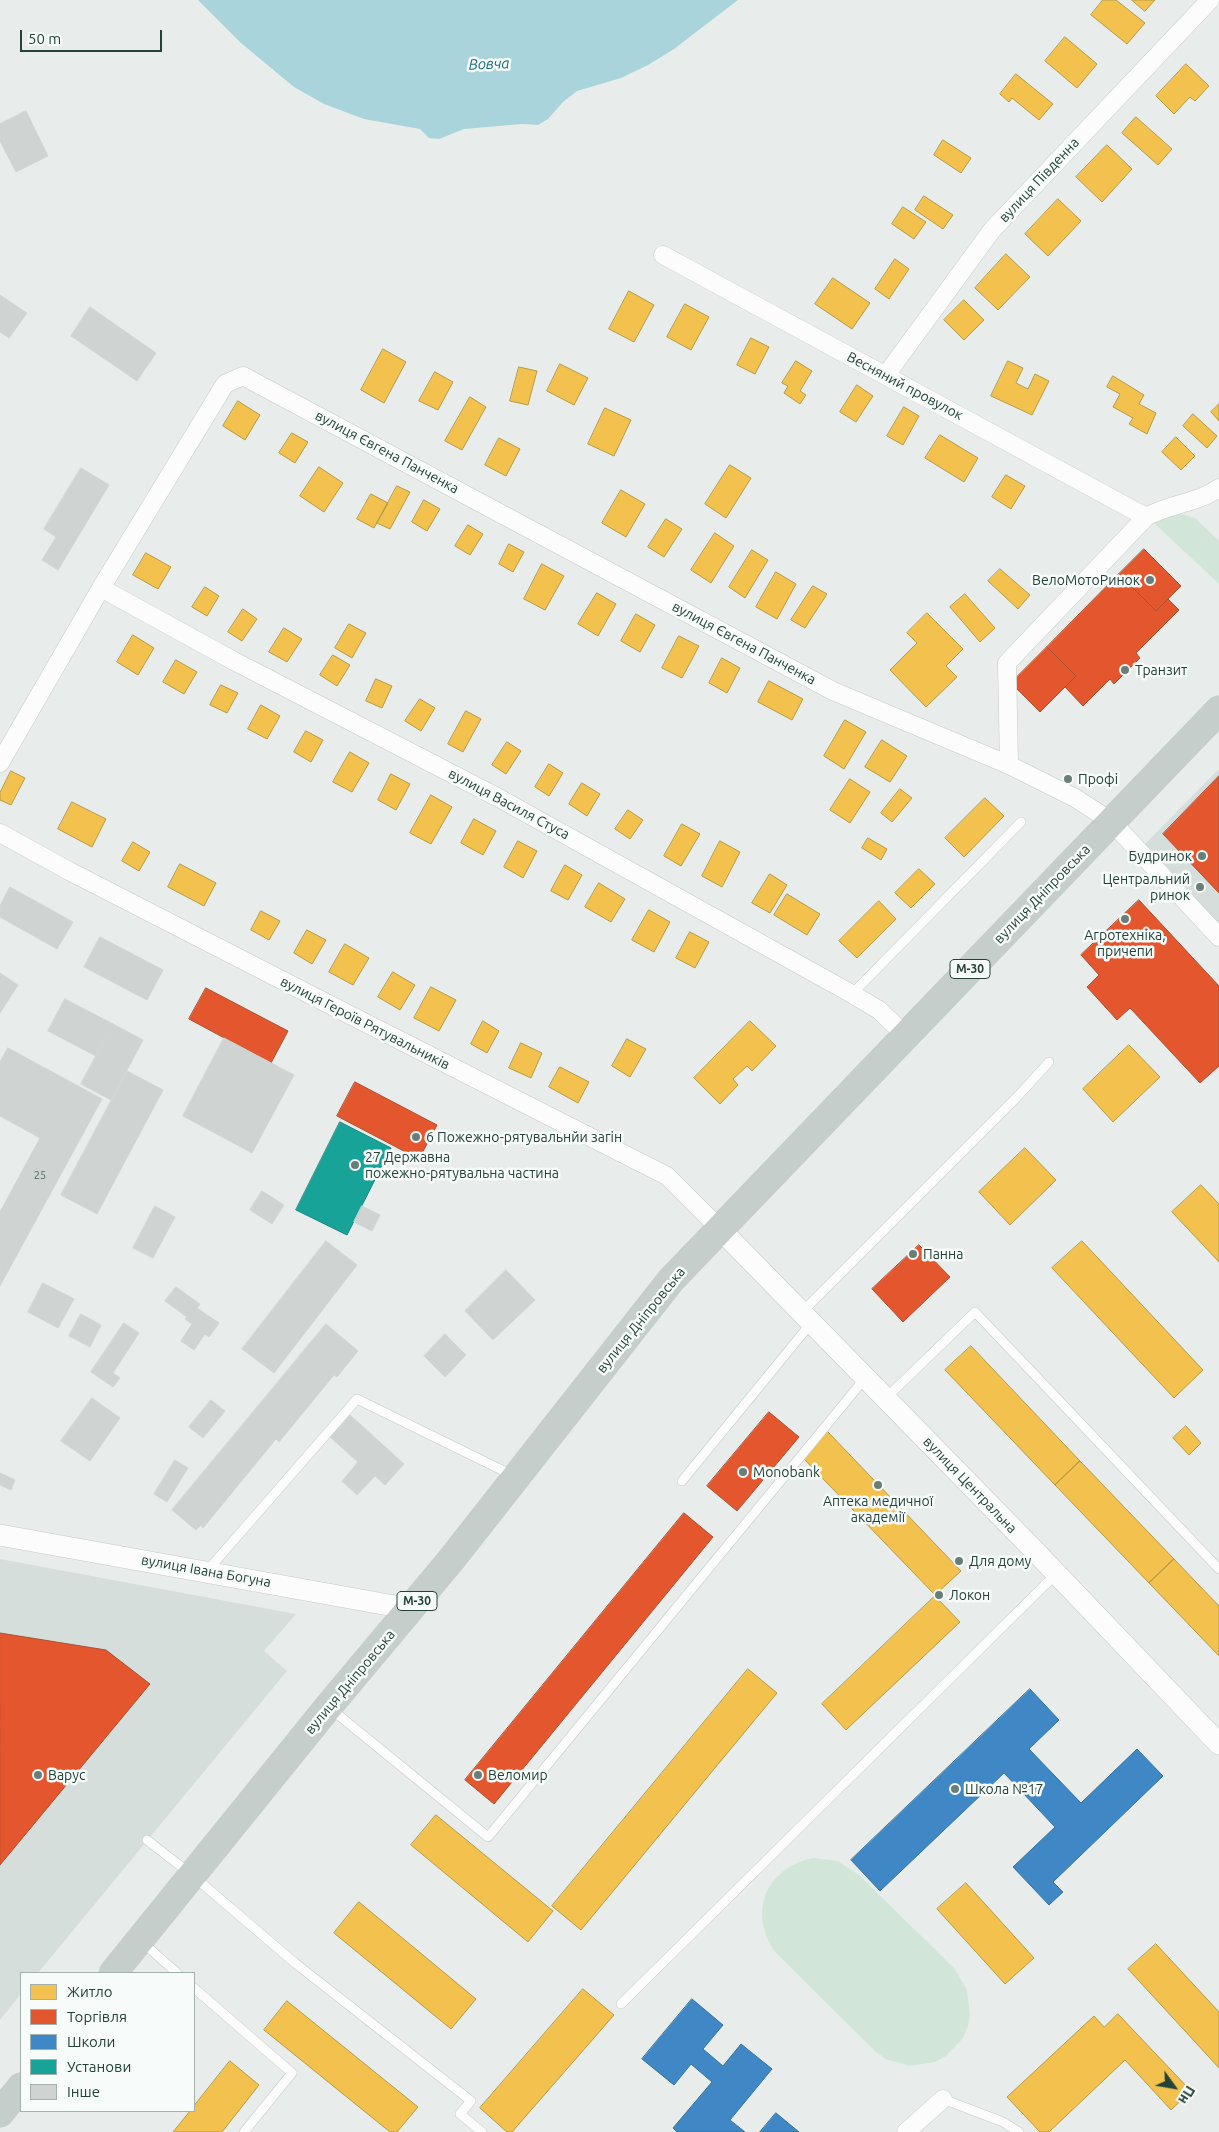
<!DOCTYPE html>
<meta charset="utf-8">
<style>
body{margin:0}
#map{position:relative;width:1219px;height:2132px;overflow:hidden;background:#e8edeb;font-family:Ubuntu,sans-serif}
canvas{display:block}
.legend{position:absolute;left:20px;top:1972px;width:175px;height:140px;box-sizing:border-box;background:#f7fbf9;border:1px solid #a3b1ad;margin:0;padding:6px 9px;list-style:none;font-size:15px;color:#24423a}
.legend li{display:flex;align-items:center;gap:10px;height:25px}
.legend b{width:25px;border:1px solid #a3b1ad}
.north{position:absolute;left:1149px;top:2062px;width:50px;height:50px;-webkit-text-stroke:4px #f7fbf9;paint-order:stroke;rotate:122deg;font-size:14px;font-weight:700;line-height:20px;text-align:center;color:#24423a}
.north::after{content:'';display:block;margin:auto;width:18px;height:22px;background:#24423a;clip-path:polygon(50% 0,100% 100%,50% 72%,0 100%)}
.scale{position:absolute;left:20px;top:30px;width:142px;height:22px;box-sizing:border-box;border:2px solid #24423a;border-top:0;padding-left:6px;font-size:15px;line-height:18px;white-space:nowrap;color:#24423a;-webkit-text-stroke:4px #f7fbf9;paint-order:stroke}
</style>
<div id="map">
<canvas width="1219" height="2132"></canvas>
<ul class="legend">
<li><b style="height:14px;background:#f2c14e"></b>Житло</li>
<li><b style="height:14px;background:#e4572e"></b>Торгівля</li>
<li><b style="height:14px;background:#3f88c5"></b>Школи</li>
<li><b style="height:14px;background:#17a398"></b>Установи</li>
<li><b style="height:14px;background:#cfd4d2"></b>Інше</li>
</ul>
<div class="north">Пн</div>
<div class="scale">50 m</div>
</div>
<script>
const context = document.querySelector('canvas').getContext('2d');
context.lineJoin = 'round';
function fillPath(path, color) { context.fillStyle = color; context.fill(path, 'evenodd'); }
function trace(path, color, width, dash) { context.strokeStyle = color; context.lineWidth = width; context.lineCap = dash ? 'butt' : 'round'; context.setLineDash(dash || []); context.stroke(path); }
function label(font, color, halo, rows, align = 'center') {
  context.font = font + ' Ubuntu,sans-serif'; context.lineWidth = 5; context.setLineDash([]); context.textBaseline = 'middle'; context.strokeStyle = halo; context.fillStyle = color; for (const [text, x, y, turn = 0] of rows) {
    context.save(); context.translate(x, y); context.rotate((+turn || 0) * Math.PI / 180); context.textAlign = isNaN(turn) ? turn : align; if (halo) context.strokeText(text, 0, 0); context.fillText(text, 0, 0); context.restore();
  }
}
const built = new Path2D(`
 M 1219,769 L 1219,928 L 1144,845 Z
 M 0,1559 L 296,1614 L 264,1651 L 287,1671 L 38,1973 L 21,1973 L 21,1994 L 0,2020 Z`);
const green = new Path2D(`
 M 1181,514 L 1195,518 L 1219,541 L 1219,584 L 1154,523 L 1170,515 Z
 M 813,1858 L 838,1861 L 859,1875 L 954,1968 L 967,1990 L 970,2014 L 968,2026 L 963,2038 L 946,2056 L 935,2062 L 910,2066 L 886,2059 L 876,2052 L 776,1953 C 747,1912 766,1868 813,1858 Z`);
const water = new Path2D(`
 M 198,0 L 738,0 L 674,49 L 648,65 L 621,78 L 577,91 L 563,102 L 548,119 L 538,125 L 522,124 L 464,129 L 439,139 L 429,138 L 420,129 L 364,119 L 324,104 L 294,87 L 241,43 Z`);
const homes = new Path2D(`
 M 1103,0 L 1116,0 L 1145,23 L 1127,44 L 1091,15 Z
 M 1132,0 L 1155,0 L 1145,11 Z
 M 1065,37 L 1097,64 L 1077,88 L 1045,61 Z
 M 1186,64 L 1209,86 L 1195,101 L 1190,97 L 1174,114 L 1156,96 Z
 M 1016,74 L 1053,104 L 1039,120 L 1012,98 L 1009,102 L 1000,94 Z
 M 1136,117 L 1172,149 L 1158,165 L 1122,133 Z
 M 943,140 L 971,158 L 961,173 L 934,155 Z
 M 1107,145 L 1132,169 L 1102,202 L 1076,177 Z
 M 924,196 L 953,215 L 943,229 L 915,210 Z
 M 1058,199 L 1081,221 L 1048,256 L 1025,234 Z
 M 903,207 L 926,222 L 914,239 L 892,224 Z
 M 1006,254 L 1030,277 L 998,310 L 975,288 Z
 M 895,259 L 909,269 L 889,299 L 875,289 Z
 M 833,278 L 870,303 L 852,329 L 815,304 Z
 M 629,291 L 654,305 L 634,342 L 609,329 Z
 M 964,300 L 984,320 L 964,340 L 944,320 Z
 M 685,304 L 709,317 L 691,350 L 667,337 Z
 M 751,338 L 769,347 L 755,374 L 737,365 Z
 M 383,349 L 406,362 L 384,403 L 361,390 Z
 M 796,361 L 812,371 L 800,391 L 806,395 L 800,404 L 784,393 L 788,386 L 782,383 Z
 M 1008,361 L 1023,368 L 1016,383 L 1028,389 L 1035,374 L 1049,381 L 1032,415 L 991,396 Z
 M 560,364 L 588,378 L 574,405 L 547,391 Z
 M 519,367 L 537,371 L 528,405 L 510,401 Z
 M 435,372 L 453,382 L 438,410 L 419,401 Z
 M 1113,376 L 1144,395 L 1139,404 L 1156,413 L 1147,434 L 1129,424 L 1133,418 L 1113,407 L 1120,394 L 1107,387 Z
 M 857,385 L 873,396 L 856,422 L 840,412 Z
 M 470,397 L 486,407 L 462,450 L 445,441 Z
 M 238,401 L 260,415 L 245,440 L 223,426 Z
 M 1219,404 L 1219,421 L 1211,412 Z
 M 904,407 L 919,416 L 903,445 L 887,436 Z
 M 605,408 L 631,420 L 614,456 L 588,444 Z
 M 1193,414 L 1217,436 L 1207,448 L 1183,426 Z
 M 292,433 L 308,442 L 295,463 L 279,453 Z
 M 940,435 L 978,458 L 964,482 L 925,458 Z
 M 1176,437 L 1195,456 L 1181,470 L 1162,452 Z
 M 499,438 L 520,449 L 506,476 L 485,465 Z
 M 730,465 L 751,478 L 726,518 L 705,504 Z
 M 319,467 L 343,483 L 324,512 L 300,496 Z
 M 1006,475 L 1025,486 L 1011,509 L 992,497 Z
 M 397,486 L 410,492 L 390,529 L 377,523 Z
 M 621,490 L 645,504 L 626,537 L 602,523 Z
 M 371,494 L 388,503 L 374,528 L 357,519 Z
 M 424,500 L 440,509 L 427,531 L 412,522 Z
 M 666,519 L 682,529 L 664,557 L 648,547 Z
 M 468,525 L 483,534 L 470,555 L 455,546 Z
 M 715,533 L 734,546 L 711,583 L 691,570 Z
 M 509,544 L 524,552 L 513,572 L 499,564 Z
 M 752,550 L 768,560 L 745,598 L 729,587 Z
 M 146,553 L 171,567 L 158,589 L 133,575 Z
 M 542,564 L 564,576 L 545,610 L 524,599 Z
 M 1000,569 L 1030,595 L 1018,609 L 988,581 Z
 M 776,572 L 796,584 L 777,619 L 756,607 Z
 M 813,586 L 827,594 L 805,628 L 791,620 Z
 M 205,587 L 219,596 L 207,616 L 192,607 Z
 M 597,593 L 616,604 L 598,636 L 578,624 Z
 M 965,594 L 995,628 L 980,642 L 950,607 Z
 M 243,609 L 257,619 L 242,641 L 228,632 Z
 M 927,613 L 963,649 L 946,666 L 957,677 L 926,707 L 890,670 L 917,643 L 907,633 Z
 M 636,614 L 655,625 L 640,652 L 621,641 Z
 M 349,624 L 366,633 L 352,658 L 335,648 Z
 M 284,628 L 302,639 L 287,662 L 269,652 Z
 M 133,635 L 154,648 L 138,675 L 117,662 Z
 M 679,636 L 699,646 L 682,678 L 662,668 Z
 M 333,655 L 350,665 L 337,686 L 320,675 Z
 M 722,658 L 740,668 L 727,693 L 709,683 Z
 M 176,660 L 197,672 L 184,694 L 163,682 Z
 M 376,679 L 392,686 L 382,708 L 366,701 Z
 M 769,681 L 803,699 L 792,720 L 758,702 Z
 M 221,685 L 238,693 L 227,713 L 210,705 Z
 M 420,699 L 435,708 L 421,731 L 405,721 Z
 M 261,705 L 280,716 L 267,739 L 248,729 Z
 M 466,711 L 481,719 L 463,752 L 448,744 Z
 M 845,720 L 866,732 L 844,769 L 824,756 Z
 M 306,731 L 323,740 L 311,762 L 294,752 Z
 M 882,740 L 907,756 L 890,782 L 865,767 Z
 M 507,742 L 521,751 L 506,774 L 492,765 Z
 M 350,752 L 369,763 L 352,792 L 333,782 Z
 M 549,764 L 563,773 L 549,796 L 535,787 Z
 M 11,771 L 25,778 L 11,805 L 0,800 L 0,793 Z
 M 391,774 L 410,784 L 396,810 L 378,800 Z
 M 850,779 L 870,792 L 850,823 L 830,810 Z
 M 582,783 L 600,794 L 587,816 L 569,804 Z
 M 900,789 L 912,798 L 892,822 L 881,813 Z
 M 431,795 L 452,807 L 431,844 L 410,833 Z
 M 985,798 L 1004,816 L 964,857 L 945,838 Z
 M 72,802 L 106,819 L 92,847 L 58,829 Z
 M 628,810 L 643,820 L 630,839 L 615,829 Z
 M 474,819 L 496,831 L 483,855 L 461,843 Z
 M 682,824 L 700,834 L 681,866 L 664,856 Z
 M 868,838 L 887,849 L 881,860 L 862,848 Z
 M 518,841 L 537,851 L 523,878 L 504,867 Z
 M 720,841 L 740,852 L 722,887 L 702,876 Z
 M 133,842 L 150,852 L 139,871 L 122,861 Z
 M 180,864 L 216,883 L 204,906 L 168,887 Z
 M 565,865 L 582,875 L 568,900 L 551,891 Z
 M 919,869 L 935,884 L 911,908 L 895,893 Z
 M 770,874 L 787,885 L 770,913 L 752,903 Z
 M 599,883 L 625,899 L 611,922 L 585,907 Z
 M 787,894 L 820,914 L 807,935 L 774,915 Z
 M 879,901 L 896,919 L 857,958 L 839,941 Z
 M 649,910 L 670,922 L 654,952 L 632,940 Z
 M 261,911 L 280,921 L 269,940 L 251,930 Z
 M 307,930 L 326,940 L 312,964 L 294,953 Z
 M 690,932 L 709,942 L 695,968 L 676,958 Z
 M 345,944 L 369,958 L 353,985 L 329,972 Z
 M 393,972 L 415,985 L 400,1010 L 378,997 Z
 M 431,987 L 456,1000 L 439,1031 L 414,1018 Z
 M 483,1021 L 499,1031 L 487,1053 L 471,1044 Z
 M 750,1021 L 776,1046 L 752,1071 L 747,1066 L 733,1079 L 738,1085 L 720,1104 L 694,1078 Z
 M 627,1039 L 646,1049 L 630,1077 L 612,1066 Z
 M 521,1043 L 542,1053 L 531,1078 L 509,1068 Z
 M 1129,1045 L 1160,1077 L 1113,1122 L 1083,1089 Z
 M 560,1067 L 589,1082 L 578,1103 L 549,1087 Z
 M 1025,1148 L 1056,1180 L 1010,1225 L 979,1192 Z
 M 1201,1185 L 1219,1204 L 1219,1262 L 1172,1212 Z
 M 1082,1241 L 1203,1370 L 1174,1398 L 1052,1268 Z
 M 971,1346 L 1080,1461 L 1055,1485 L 945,1370 Z
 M 1186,1426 L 1201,1443 L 1189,1455 L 1173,1438 Z
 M 828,1432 L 961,1571 L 935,1595 L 802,1457 Z
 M 1080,1461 L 1174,1559 L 1149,1583 L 1055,1485 Z
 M 1174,1559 L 1219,1606 L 1219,1656 L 1149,1583 Z
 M 935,1596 L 960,1622 L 846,1730 L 822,1704 Z
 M 748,1669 L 777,1693 L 581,1930 L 552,1906 Z
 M 436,1815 L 553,1911 L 528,1942 L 411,1845 Z
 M 966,1883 L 1034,1958 L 1005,1984 L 937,1909 Z
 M 359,1902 L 476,1999 L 451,2029 L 334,1933 Z
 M 1156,1944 L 1219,2012 L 1219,2068 L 1128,1969 Z
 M 583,1989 L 614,2015 L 512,2132 L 507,2132 L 480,2108 Z
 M 287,2001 L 418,2107 L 397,2132 L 390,2132 L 264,2030 Z
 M 1118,2014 L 1191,2091 L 1171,2110 L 1125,2060 L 1049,2132 L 1040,2132 L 1007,2097 L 1094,2016 L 1104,2027 Z
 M 230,2061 L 259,2085 L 222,2132 L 173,2132 L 190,2111 L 194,2111 L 194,2106 Z`);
const shops = new Path2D(`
 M 1144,549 L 1181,586 L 1156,611 L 1119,574 Z
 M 1119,574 L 1156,611 L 1168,599 L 1179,610 L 1136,653 L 1140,658 L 1114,684 L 1110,679 L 1083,706 L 1065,687 L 1076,676 L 1047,647 Z
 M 1047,647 L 1076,676 L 1040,712 L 1011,683 Z
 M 1219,776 L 1219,893 L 1163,834 Z
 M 1139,900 L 1219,986 L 1219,1066 L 1200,1083 L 1130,1008 L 1117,1020 L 1087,987 L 1099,975 L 1081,955 Z
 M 206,988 L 288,1031 L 271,1063 L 189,1019 Z
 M 355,1082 L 437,1125 L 419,1159 L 337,1116 Z
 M 919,1245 L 950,1277 L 903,1322 L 872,1289 Z
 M 769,1412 L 799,1437 L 737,1511 L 707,1486 Z
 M 684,1513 L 713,1537 L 494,1804 L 465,1780 Z
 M 0,1633 L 106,1650 L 150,1684 L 0,1865 Z`);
const schools = new Path2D(`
 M 1030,1689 L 1059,1720 L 1029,1749 L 1081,1803 L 1137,1749 L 1163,1776 L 1053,1882 L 1063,1892 L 1049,1905 L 1013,1867 L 1055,1827 L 1004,1773 L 880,1891 L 851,1860 Z
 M 692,1999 L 723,2025 L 703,2049 L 723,2066 L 741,2044 L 772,2069 L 730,2120 L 745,2132 L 677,2132 L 673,2128 L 712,2082 L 691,2064 L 674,2085 L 642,2059 Z
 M 776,2113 L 799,2132 L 760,2132 Z`);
const public = new Path2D(`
 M 340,1122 L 391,1148 L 347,1235 L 296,1210 Z`);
const building = new Path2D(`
 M 26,111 L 48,156 L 16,172 L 0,141 L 0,124 Z
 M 0,295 L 27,313 L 9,338 L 0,332 Z
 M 90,307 L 156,353 L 137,381 L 71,336 Z
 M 81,468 L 109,485 L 58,570 L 42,560 L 56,537 L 44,529 Z
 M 10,887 L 73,922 L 57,949 L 0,917 L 0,906 Z
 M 100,937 L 163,970 L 147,1000 L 84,967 Z
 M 0,973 L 18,985 L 0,1013 Z
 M 65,999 L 113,1024 L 96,1056 L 48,1031 Z
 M 113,1024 L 143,1040 L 111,1100 L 81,1084 Z
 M 224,1038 L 294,1075 L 252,1153 L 183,1116 Z
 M 8,1048 L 102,1099 L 0,1286 L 0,1212 L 40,1138 L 0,1116 L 0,1062 Z
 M 127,1071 L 163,1090 L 97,1214 L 61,1195 Z
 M 262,1191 L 284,1205 L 272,1224 L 250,1210 Z
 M 155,1206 L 175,1217 L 153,1258 L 133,1248 Z
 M 362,1206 L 380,1215 L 372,1231 L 354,1222 Z
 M 326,1241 L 357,1265 L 274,1373 L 242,1349 Z
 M 506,1270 L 535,1300 L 493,1340 L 465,1311 Z
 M 43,1283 L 74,1299 L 58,1328 L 28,1312 Z
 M 176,1287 L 200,1304 L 197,1308 L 219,1323 L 209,1337 L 205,1334 L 194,1350 L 181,1341 L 192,1324 L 185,1319 L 187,1317 L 165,1301 Z
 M 81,1314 L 101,1325 L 90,1347 L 69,1336 Z
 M 124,1323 L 139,1333 L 113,1373 L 120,1378 L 113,1387 L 91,1372 Z
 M 326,1324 L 358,1351 L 337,1377 L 334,1375 L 279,1442 L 276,1439 L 203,1528 L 201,1525 L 196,1530 L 172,1510 Z
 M 445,1334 L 466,1355 L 445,1377 L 424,1356 Z
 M 92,1398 L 120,1418 L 90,1461 L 61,1441 Z
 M 211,1400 L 225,1411 L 203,1438 L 189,1427 Z
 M 350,1415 L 404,1464 L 385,1485 L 375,1476 L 357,1495 L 342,1481 L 358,1462 L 330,1437 Z
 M 175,1460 L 188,1468 L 167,1502 L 154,1494 Z
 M 0,1473 L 15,1480 L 11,1490 L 0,1485 Z`);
const service = new Path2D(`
 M 852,994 L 1021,822
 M 802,1312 L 1018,1096 L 1049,1062
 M 886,1398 L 975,1312 L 1219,1569
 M 682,1481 L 812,1322
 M 207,1571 L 357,1399 L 514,1476
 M 331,1709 L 488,1837 L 866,1377
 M 147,1840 L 192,1875 L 295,1963 L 471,2101 L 460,2114 L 482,2132
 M 142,1942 L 177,1973
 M 194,1988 L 292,2073 L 244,2132
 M 621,2004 L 1056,1574
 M 943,2099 L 1003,2122 L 1019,2132`);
const minor = new Path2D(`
 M 663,255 L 1146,517
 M 886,375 L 992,230 L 1210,0
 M 101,588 L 234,661 L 497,797 L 852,994 L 879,1010 L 906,1036
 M 0,763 L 101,588 L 225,384 L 243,376 L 833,691 L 1009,765 L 1075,798 L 1111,821 L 1219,937
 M 1009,765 L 1007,663 L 1146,517 C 1169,504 1198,503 1219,488
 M 0,833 L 69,871 L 346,1013 L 667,1176 L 719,1228
 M 906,2132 L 943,2099`);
const tertiary = new Path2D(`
 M 719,1228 L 1030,1546 L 1219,1744
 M 0,1535 L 411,1609`);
const trunk = new Path2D(`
 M 113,1973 L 328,1707 L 451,1560 L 671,1280 L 1219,710
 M 0,2113 L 21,2087`);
const markers = [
 [1150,580,5,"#697e78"],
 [1125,670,5,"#697e78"],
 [1068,779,5,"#697e78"],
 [1202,856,5,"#697e78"],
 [1200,887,5,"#697e78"],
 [1125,919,5,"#697e78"],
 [416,1137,5,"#697e78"],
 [355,1165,5,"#697e78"],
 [913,1254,5,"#697e78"],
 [743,1472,5,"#697e78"],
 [878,1485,5,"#697e78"],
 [959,1561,5,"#697e78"],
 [939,1595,5,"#697e78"],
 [38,1775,5,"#697e78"],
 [478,1775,5,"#697e78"],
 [955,1789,5,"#697e78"]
];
const numberNames = [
 ["25",40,1175]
];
const shields = [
 [970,969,40],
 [417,1601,40]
];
const shieldNames = [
 ["М-30",970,969],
 ["М-30",417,1601]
];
const streetNames = [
 ["вулиця Південна",1039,180,-47],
 ["Весняний провулок",905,386,28],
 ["вулиця Євгена Панченка",387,452,28],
 ["вулиця Євгена Панченка",744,643,28],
 ["вулиця Василя Стуса",509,804,28],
 ["вулиця Дніпровська",1042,894,-46],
 ["вулиця Героїв Рятувальників",365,1023,27],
 ["вулиця Дніпровська",641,1320,-51],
 ["вулиця Центральна",970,1485,46],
 ["вулиця Івана Богуна",206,1571,10],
 ["вулиця Дніпровська",350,1682,-50]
];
const poiNames = [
 ["ВелоМотоРинок",1140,580,"right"],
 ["Транзит",1135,670],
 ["Профі",1078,779],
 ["Будринок",1192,856,"right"],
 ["Центральний",1190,879,"right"],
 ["ринок",1190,895,"right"],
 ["Агротехніка,",1125,935,"center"],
 ["причепи",1125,951,"center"],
 ["6 Пожежно-рятувальнйи загін",426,1137],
 ["27 Державна",365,1157],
 ["пожежно-рятувальна частина",365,1173],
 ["Панна",923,1254],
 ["Monobank",753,1472],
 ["Аптека медичної",878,1501,"center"],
 ["академії",878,1517,"center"],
 ["Для дому",969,1561],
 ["Локон",949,1595],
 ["Варус",48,1775],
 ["Веломир",488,1775],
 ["Школа №17",965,1789]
];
const waterNames = [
 ["Вовча",489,64,-2]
];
fillPath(built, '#d6dedb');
fillPath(green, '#d1e6d8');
fillPath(water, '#a9d4db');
fillPath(homes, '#f2c14e');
trace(homes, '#b49b48', 1);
fillPath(shops, '#e4572e');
trace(shops, '#aa5132', 1);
fillPath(schools, '#3f88c5');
trace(schools, '#37739b', 1);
fillPath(public, '#17a398');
trace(public, '#1b867c', 1);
fillPath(building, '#cfd4d2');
trace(building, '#d1d6d4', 1);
trace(service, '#c5cac8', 10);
trace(minor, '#c5cac8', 19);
trace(tertiary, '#c5cac8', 22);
trace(trunk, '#c3ccc9', 29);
trace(service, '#fcfcfc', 9);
trace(minor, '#fcfcfc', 18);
trace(tertiary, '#fcfcfc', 21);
trace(trunk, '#c6cecc', 28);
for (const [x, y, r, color] of markers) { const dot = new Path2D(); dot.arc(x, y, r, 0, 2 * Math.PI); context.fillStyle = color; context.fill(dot); trace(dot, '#f7fbf9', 2); }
label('11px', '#506761', null, numberNames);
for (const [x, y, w] of shields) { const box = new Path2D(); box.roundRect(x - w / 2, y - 9.5, w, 19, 4); context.fillStyle = '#f7fbf9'; context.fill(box); trace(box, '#24423a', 1); }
label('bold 12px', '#24423a', null, shieldNames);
label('14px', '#24423a', '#f7fbf9', streetNames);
label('14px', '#24423a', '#f7fbf9', poiNames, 'left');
label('italic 15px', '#1c6f80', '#f7fbf9', waterNames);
</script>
